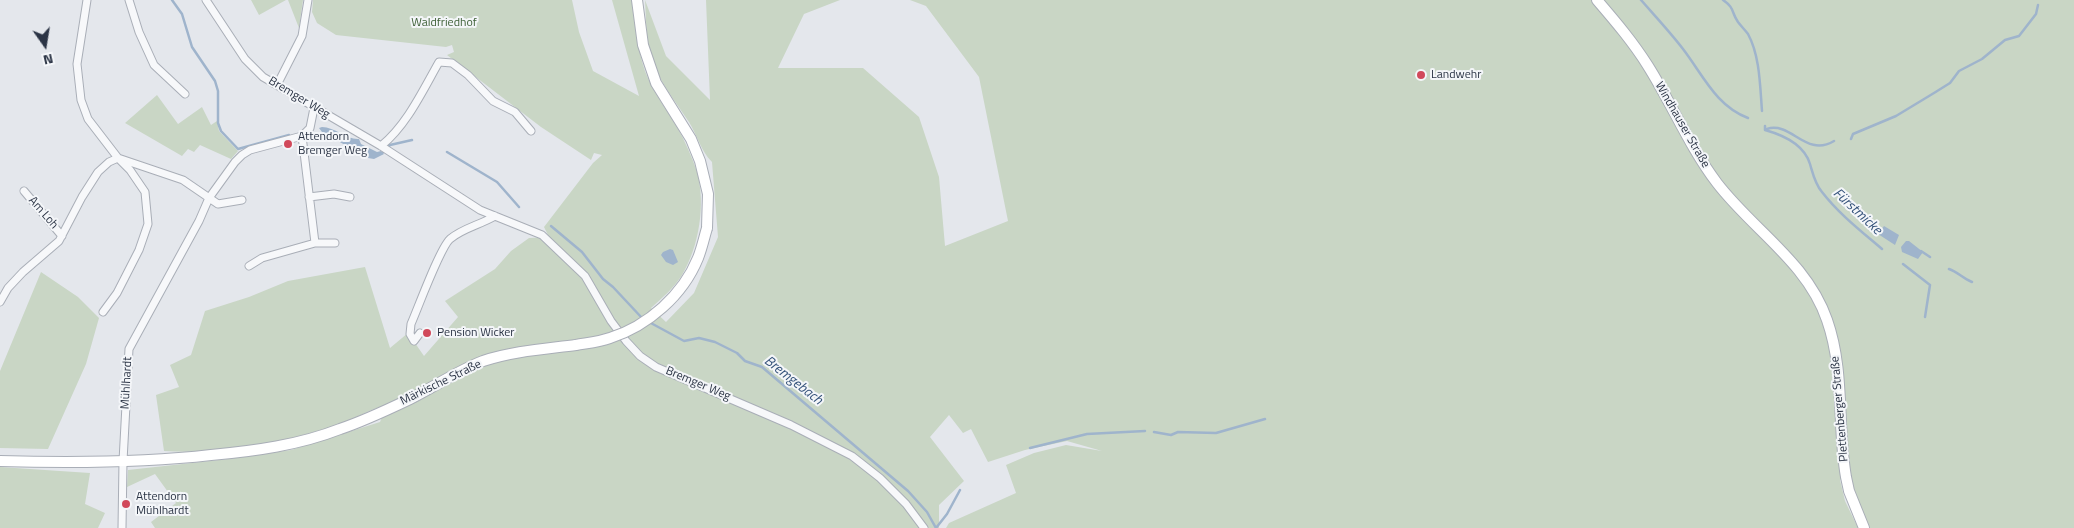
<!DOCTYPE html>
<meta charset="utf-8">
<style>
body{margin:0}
#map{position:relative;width:2074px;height:528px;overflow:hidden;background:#e4e7ec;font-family:"Titillium Web",sans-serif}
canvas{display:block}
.north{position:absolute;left:20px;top:20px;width:50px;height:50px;-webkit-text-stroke:4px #f4f6f9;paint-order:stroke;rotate:167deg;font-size:14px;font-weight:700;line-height:20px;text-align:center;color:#2b3445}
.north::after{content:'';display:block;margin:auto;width:18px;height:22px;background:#2b3445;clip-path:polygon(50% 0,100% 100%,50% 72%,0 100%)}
</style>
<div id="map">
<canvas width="2074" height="528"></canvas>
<div class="north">N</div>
</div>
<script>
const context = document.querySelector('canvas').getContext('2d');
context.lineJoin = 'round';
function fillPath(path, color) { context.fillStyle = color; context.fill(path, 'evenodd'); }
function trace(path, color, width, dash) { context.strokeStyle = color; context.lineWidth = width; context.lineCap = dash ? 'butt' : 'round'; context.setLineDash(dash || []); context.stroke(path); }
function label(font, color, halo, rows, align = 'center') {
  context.font = font + ' "Titillium Web",sans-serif'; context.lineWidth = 4; context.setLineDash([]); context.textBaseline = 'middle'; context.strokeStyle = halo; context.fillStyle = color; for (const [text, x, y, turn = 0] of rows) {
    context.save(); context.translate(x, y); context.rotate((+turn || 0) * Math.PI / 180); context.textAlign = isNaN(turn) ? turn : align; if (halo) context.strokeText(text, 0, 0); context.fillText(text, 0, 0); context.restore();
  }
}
const green = new Path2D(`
 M 251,0 L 286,0 L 259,15 Z
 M 288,0 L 303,0 L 299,28 Z
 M 313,0 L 572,0 L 579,32 L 593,71 L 639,96 L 612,0 L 633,0 C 635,24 637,48 645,71 C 652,91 666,108 677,127 C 685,141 692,157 697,172 C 706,204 699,247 682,275 C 674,288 662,298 651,308 L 666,322 L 694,293 L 718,237 L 712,162 C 701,151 697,135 689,122 C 674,99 656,78 649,50 C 646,35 646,16 645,0 L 666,56 L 710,100 L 706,0 L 840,0 L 804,14 L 778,68 L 863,68 L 919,117 L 939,177 L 945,246 L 1008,221 L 979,77 L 926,6 L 910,0 L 2074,0 L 2074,528 L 1870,528 L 1845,475 L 1840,480 L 1845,501 L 1858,528 L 946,528 L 949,523 L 1016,493 L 1006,465 L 1034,453 L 1066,445 L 1102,451 L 1067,441 L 1025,450 L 988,462 L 971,429 L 963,433 L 949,415 L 930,437 L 964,481 L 939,505 L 939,528 L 155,528 L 151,522 L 176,503 L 155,474 L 127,487 L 128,470 L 228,459 L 291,450 L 380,422 L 387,405 C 369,409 352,421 334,426 C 281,443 220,455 164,451 L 156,395 L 179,387 L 170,365 L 191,355 L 205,311 L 249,297 L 288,281 L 365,267 L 390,348 L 408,333 L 424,356 L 458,317 L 445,301 L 495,269 L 511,251 L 529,238 L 549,237 L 544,227 L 593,163 L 602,155 L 594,153 L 591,160 L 541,127 L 447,55 L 454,52 L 452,45 L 446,47 L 336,35 L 317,23 L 312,12 Z
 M 157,95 L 178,124 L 202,107 L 211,125 L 217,121 L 219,131 L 238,151 L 231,159 L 200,145 L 194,152 L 188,149 L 182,156 L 125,123 Z
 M 41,272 L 78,297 L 99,318 L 86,364 L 48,449 L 0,448 L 0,371 Z
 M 0,467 L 90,473 L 85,504 L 105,513 L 98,528 L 0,528 Z`);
const water = new Path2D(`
 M 322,127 C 335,127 347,140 359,139 L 361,144 L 377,152 L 381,151 L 384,154 L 374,159 L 368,158 L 322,132 L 319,128 Z
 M 1884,226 L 1899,235 L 1895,245 L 1878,234 Z
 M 1906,241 L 1909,241 L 1923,252 L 1918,259 L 1902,252 L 1901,247 Z
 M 670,249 L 673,250 L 678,262 L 673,265 L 666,262 L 661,255 L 663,252 Z`);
const stream = new Path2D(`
 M 172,0 L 182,14 L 192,47 L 215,81 L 218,91 L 218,123 L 221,131 L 238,149 L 289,135
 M 1641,0 C 1655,16 1670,32 1683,49 C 1703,75 1716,106 1748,118
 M 1723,0 C 1735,8 1731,12 1738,22 C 1741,26 1745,30 1748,34 C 1760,56 1760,86 1762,111
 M 1765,126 L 1765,130 C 1783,135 1804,144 1810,164 C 1813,174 1815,184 1822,192 C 1839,214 1861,231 1882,249
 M 1767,129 C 1791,121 1806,158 1834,141
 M 1851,139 L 1853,134 L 1896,116 L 1934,93 L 1950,83 L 1959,71 L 1982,59 L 2005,40 L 2019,36 L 2036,14 L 2038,5
 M 447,152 L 497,182 L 519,207
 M 382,153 L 390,145 L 412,140
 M 551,226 L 582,252 L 603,279 L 613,287 L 642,318
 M 1921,251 L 1930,257
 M 1903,264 L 1930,285 L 1925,317
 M 1949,269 C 1958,272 1962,278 1972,282
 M 649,322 L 684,341 L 699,338 L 715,342 L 737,353 L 745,361 L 762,367 L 908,491 L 927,512 L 936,528
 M 1154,432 L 1171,435 L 1178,432 L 1216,433 L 1265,419
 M 1030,448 L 1087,434 L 1145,431
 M 936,528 L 947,514 L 960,490`);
const minor = new Path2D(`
 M 87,0 L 77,64 L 81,100 L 88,119 L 118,158 L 183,180 L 218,204 L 242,200
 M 129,0 L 139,32 L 154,65 L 185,94
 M 206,0 L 245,59 L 263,77 L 381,146 L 480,210 L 542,235 L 585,276 L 611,321 L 626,341 L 640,356 L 656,367 L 791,425 L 852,456 L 880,478 L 906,504 L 924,528
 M 277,85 L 302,36 L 308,0
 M 381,146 C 407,125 423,90 439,62 L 452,63 L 468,75 L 493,101 L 515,112 L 531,131
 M 24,191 L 62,236
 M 309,197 L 334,194 L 350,197
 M 315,243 L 335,243
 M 249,266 L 262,258 L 315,243 L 302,136
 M 0,302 L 8,288 L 23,272 L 59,241 L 82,197 L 98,172 L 109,162 L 118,158 L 130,170 L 145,192 L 148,224 L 139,250 L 117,293 L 103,312
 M 420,333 L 414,341 L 410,334 L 411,324 C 418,308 440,248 450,239 C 463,228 480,225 495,216
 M 122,528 L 123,461 L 129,349 L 199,221 L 209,198 L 235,162 L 242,155 L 250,150 L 302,136 L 310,128 L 314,108`);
const secondary = new Path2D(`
 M 637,0 L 643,45 L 656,83 L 691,139 L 700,161 L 708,194 L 707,228
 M 1597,0 C 1615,21 1633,42 1648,66 C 1672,104 1689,146 1717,183 C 1753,230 1807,262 1827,320 C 1845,371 1837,425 1846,477 L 1849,491 L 1864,528
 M 0,461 C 70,463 141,463 211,455 C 255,451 299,445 340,429 C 364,421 387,410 410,399 C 434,387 457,371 483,361 C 513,351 545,349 576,345`);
const secondaryBridge = new Path2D(`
 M 576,345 C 587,343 599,342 610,338 C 648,326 683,295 698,258 C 702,248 704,238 707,228`);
const markers = [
 [1421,75,5,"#d1495b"],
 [288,144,5,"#d1495b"],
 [427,333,5,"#d1495b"],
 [126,504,5,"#d1495b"]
];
const parkNames = [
 ["Waldfriedhof",444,23]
];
const poiNames = [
 ["Landwehr",1431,75],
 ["Attendorn",298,137],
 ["Bremger Weg",298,151],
 ["Pension Wicker",437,333],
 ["Attendorn",136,497],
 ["Mühlhardt",136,511]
];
const streetNames = [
 ["Bremger Weg",299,98,31],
 ["Windhauser Straße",1682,125,60],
 ["Am Loh",43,213,49],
 ["Mühlhardt",127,383,-87],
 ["Märkische Straße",441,383,-26],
 ["Bremger Weg",698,384,23],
 ["Plettenberger Straße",1840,409,-95]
];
const waterNames = [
 ["Fürstmicke",1857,212,43],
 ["Bremgebach",793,381,38]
];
fillPath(green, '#c9d6c5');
fillPath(water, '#9fb4cc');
trace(stream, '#9fb4cc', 2.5);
trace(minor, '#a9aeb7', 9);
trace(secondary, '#a9aeb7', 12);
trace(minor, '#f7f8fa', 7);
trace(secondary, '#fff', 10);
trace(secondaryBridge, '#a9aeb7', 12, []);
trace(secondaryBridge, '#fff', 10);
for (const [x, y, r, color] of markers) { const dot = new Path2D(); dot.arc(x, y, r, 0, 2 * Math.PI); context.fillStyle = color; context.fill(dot); trace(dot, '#f4f6f9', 2); }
label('12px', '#3f6138', '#f4f6f9', parkNames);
label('12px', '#2b3445', '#f4f6f9', poiNames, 'left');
label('12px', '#2b3445', '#f4f6f9', streetNames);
label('italic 14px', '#34527a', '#f4f6f9', waterNames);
</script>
